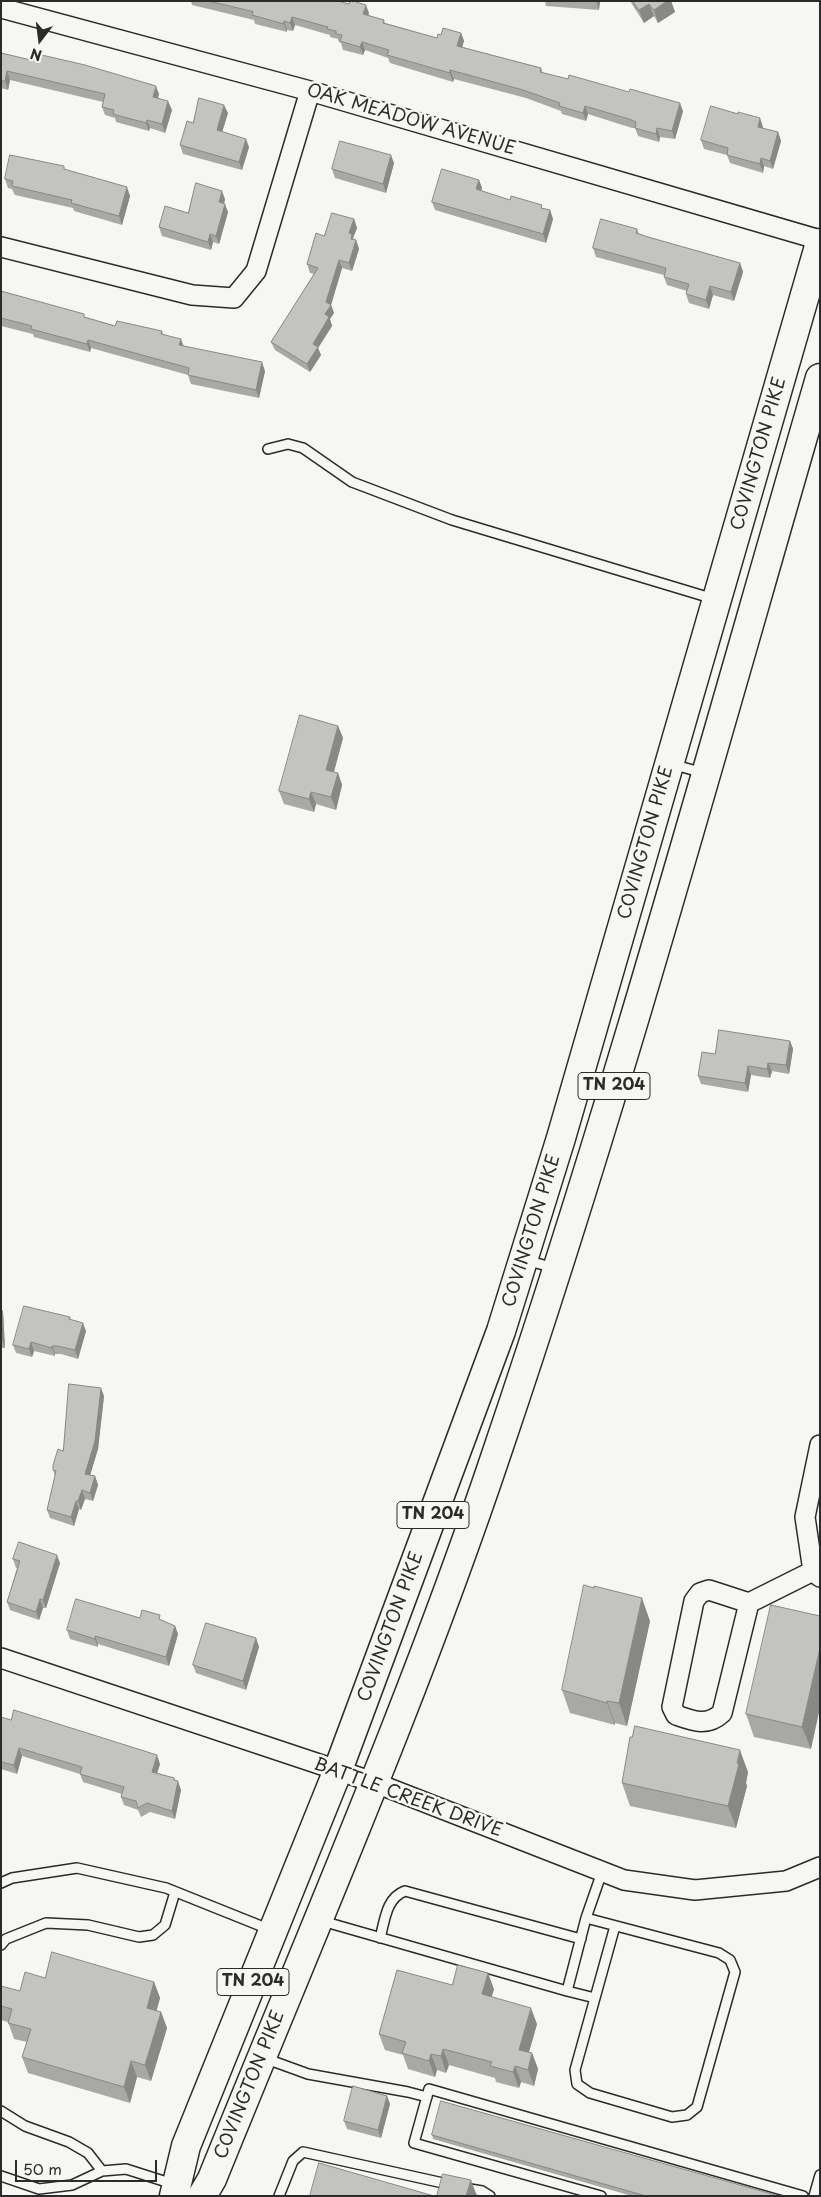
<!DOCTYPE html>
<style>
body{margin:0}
#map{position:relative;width:821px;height:2197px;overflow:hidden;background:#f6f6f2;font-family:"Playpen Sans",sans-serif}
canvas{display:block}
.frame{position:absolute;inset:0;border:2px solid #2b2b2b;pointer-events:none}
.north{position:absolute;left:15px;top:15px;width:50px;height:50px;-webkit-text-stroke:4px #f6f6f2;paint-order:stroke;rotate:195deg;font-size:14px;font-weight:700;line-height:20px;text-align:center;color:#2b2b2b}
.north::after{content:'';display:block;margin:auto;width:18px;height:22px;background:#2b2b2b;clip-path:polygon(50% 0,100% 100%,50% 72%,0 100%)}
.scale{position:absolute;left:15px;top:2160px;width:142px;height:22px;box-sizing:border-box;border:2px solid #2b2b2b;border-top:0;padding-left:6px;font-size:15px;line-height:18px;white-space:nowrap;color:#2b2b2b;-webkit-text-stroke:4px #f6f6f2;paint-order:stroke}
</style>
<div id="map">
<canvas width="821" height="2197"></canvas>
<div class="frame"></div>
<div class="north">N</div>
<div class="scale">50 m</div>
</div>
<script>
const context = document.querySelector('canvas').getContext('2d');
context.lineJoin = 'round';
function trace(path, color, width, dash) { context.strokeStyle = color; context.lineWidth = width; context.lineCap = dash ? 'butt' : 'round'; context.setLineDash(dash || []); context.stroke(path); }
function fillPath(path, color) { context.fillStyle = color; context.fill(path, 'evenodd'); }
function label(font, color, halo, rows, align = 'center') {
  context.font = font + ' "Playpen Sans",sans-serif'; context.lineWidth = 5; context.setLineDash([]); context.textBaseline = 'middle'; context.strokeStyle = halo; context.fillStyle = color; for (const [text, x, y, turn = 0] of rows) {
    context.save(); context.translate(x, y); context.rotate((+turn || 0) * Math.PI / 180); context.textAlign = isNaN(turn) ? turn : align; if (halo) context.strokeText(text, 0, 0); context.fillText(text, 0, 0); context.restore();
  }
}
const service = new Path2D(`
 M 268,449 L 288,444 L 303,448 L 352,482 L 452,520 L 714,599
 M 672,764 L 703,773
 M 526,1260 L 554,1268
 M 1,1883 L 12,1878 L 77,1868 L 166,1888 L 271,1930
 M 586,1918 L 719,1953 L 730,1960 L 735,1972 L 697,2107 L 687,2115 L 672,2117 L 590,2093 L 577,2084 L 575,2070 L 615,1926
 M 322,1921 L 567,1991 L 586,1918 L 602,1872
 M 380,1938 C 385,1920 386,1898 405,1891 L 581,1939
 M 1,1945 L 6,1939 L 46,1923 L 88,1925 L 139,1937 L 153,1935 L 165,1925 L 175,1892
 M 567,1991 L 595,1998
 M 264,2058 L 308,2074 L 408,2092 L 427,2097
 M 1,2111 L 25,2126 L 69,2142 L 88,2153 L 102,2171
 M 1,2176 L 39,2189 L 72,2185 L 102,2171 L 126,2169 L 173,2184
 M 464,2188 L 482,2191 L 490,2196
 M 279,2196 L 293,2161 L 303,2152 L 452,2185
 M 601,2196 L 414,2143 L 429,2089 L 803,2196
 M 814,2196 L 820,2175`);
const minor = new Path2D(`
 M 1,8 L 310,91 L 820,240
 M 1,247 L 192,295 L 234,298 L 256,271 L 310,91
 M 820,1445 L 805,1517 L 813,1571 L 820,1577
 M 749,1603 L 709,1590 L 700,1593 L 694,1601 L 672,1707 L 676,1715 C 693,1721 707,1727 722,1713 L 749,1603 L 813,1571
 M 1,1658 L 373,1782 L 624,1880 L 695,1890 L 786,1881 L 820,1867`);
const primary = new Path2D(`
 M 174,2196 L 186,2146 L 338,1770 L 501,1331 L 561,1138 L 820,243
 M 202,2196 L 212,2179 C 310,1937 415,1697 498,1449 C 618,1096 716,736 820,378`);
const wall = new Path2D(`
 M 191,1 L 315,1 L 369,13 L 368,15 L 384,20 L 385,23 L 437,38 L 441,35 L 461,33 L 464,41 L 462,47 L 541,68 L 543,73 L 683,111 L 675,139 L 660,137 L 659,142 L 638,136 L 635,128 L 632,128 L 588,114 L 586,121 L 562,114 L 561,111 L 526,98 L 454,79 L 453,82 L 390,63 L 388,58 L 365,50 L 363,55 L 343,50 L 341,43 L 339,42 L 338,39 L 330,37 L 330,35 L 295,25 L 293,31 L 287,30 L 287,32 L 255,24 L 254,20 L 192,5 Z
 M 545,1 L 600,1 L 599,10 L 546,6 Z
 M 630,1 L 671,1 L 675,12 L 658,23 L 654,16 L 644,23 Z
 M 1,53 L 159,94 L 158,98 L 172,110 L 165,133 L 150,128 L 149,131 L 116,122 L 115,118 L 105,115 L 102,107 L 103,102 L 10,80 L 8,90 L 1,88 Z
 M 228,113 L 222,132 L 249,147 L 242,170 L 183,154 L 180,145 L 193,123 Z
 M 738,114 L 763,127 L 763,128 L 778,132 L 781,141 L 773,169 L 764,166 L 763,173 L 730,163 L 727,155 L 704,149 L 701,140 Z
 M 394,163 L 386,193 L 335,178 L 332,169 Z
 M 65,170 L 130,196 L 122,225 L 74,211 L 73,208 L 15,195 L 12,189 L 8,188 L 5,179 Z
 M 479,180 L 482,188 L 481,191 L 510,200 L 550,210 L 553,219 L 546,243 L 435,210 L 432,202 Z
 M 225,199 L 224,204 L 228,212 L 219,244 L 213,242 L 211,250 L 162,236 L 159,227 L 188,213 Z
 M 354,219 L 357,228 L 353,238 L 354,240 L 356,240 L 359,249 L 352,271 L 342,268 L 331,305 L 334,313 L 330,319 L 332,326 L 318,348 L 321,355 L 310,372 L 275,350 L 271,342 L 314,274 L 310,273 L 307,264 L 324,236 Z
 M 637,229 L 639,234 L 648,237 L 740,263 L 743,272 L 734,301 L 713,295 L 709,309 L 689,303 L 686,294 L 687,291 L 667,285 L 664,277 L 664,275 L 596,257 L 593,248 Z
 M 1,291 L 115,326 L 162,331 L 163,334 L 183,346 L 265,371 L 259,398 L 191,384 L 188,375 L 91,348 L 90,352 L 34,337 L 33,334 L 1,326 Z
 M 338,726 L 343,738 L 334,772 L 338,773 L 342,785 L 336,810 L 316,804 L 314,812 L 284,804 L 279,791 Z
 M 790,1041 L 793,1049 L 789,1074 L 772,1071 L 770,1078 L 751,1075 L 748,1092 L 701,1084 L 698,1076 L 715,1054 Z
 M 1,1307 L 3,1312 L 5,1348 L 1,1348 Z
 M 70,1317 L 71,1320 L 86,1331 L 78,1359 L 61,1354 L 55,1354 L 55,1356 L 34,1351 L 32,1357 L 16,1353 L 13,1345 Z
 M 104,1396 L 98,1449 L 90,1475 L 95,1476 L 98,1485 L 93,1501 L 85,1499 L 81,1510 L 79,1509 L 74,1526 L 50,1518 L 47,1510 L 55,1476 L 53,1470 L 63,1451 Z
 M 13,1559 L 60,1563 L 46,1608 L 43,1608 L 39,1620 L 10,1610 L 7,1602 L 17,1568 L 16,1568 Z
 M 820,1616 L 811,1749 L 754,1737 L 746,1714 Z
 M 140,1618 L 162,1620 L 175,1626 L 178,1634 L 169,1666 L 98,1644 L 98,1647 L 70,1639 L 67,1630 Z
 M 650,1621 L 627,1726 L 615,1723 L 615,1725 L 570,1713 L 562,1690 Z
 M 256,1638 L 259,1647 L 246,1690 L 196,1673 L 193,1665 Z
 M 1,1717 L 160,1764 L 157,1773 L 174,1778 L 181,1790 L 175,1819 L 150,1812 L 141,1817 L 138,1810 L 124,1805 L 121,1797 L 122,1794 L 83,1782 L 80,1774 L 22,1756 L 17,1774 L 1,1769 Z
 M 748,1772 L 746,1783 L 747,1786 L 736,1828 L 630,1806 L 622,1783 Z
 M 45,1978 L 154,1982 L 160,1998 L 156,2011 L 161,2012 L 167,2028 L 151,2081 L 137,2077 L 130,2103 L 28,2073 L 22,2057 L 27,2042 L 14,2039 L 8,2022 L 1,2020 L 1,1986 L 20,1991 Z
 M 452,1985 L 494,1989 L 491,1997 L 537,2024 L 529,2052 L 532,2053 L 538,2069 L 534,2086 L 521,2082 L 519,2088 L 496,2082 L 495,2078 L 449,2065 L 446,2073 L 437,2070 L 435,2077 L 408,2069 L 403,2055 L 385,2050 L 379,2034 Z
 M 387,2096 L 390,2104 L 381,2138 L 347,2129 L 344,2121 Z
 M 432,2135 L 779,2196 L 632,2196 L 433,2139 Z`);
const shadedWall = new Path2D(`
 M 596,1 L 600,1 L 599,10 Z
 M 668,1 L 671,1 L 675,12 L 658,23 L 654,10 Z
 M 649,4 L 654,16 L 644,23 L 639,10 Z
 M 366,5 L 369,13 L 366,22 L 363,14 Z
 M 292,17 L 295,25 L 293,31 L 290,23 Z
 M 284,21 L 287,30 L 287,32 L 284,24 Z
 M 461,33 L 464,41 L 460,54 L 457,46 Z
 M 362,42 L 365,50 L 363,55 L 360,47 Z
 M 450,70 L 454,79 L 453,82 L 450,73 Z
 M 7,71 L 10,80 L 8,90 L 5,81 Z
 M 156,86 L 159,94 L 156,105 L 153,97 Z
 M 168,101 L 172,110 L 165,133 L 162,124 Z
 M 680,103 L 683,111 L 675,139 L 672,131 Z
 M 224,105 L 228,113 L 220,139 L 217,130 Z
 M 585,106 L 588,114 L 586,121 L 583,113 Z
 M 760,118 L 763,127 L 761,135 L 758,127 Z
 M 147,120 L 150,128 L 149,131 L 146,123 Z
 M 657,128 L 660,137 L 659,142 L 656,134 Z
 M 778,132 L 781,141 L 773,169 L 770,161 Z
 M 246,139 L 249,147 L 242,170 L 239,162 Z
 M 391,155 L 394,163 L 386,193 L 383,184 Z
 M 761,158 L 764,166 L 763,173 L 760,164 Z
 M 479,180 L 482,188 L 479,198 L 476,189 Z
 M 127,187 L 130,196 L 122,225 L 119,216 Z
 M 222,191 L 225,199 L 222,210 L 219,202 Z
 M 225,204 L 228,212 L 219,244 L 216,236 Z
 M 550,210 L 553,219 L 546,243 L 543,234 Z
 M 354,219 L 357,228 L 353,238 L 355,242 L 356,240 L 359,249 L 352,271 L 349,263 L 349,233 Z
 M 210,234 L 213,242 L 211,250 L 208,242 Z
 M 339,260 L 342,268 L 331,305 L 334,313 L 330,319 L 332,326 L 318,348 L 321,355 L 310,372 L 307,364 L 313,344 L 325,314 L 326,302 Z
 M 740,263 L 743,272 L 734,301 L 731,292 Z
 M 710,286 L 713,295 L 709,309 L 706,300 Z
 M 181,339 L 184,347 L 179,345 Z
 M 88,340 L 91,348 L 90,352 L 87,344 Z
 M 262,362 L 265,371 L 259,398 L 256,390 Z
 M 338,726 L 343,738 L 331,782 L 326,770 Z
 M 338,773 L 342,785 L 336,810 L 331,797 Z
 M 311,792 L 316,804 L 314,812 L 309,799 Z
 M 790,1041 L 793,1049 L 789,1074 L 786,1065 Z
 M 768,1063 L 772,1071 L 770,1078 L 767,1069 Z
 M 748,1066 L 751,1075 L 748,1092 L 745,1083 Z
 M 1,1307 L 3,1312 L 5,1348 L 2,1339 Z
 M 83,1323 L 86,1331 L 78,1359 L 75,1350 Z
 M 31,1342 L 34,1351 L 32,1357 L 29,1349 Z
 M 52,1346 L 55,1354 L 55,1356 L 52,1348 Z
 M 101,1388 L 104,1396 L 98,1449 L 88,1482 L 85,1474 Z
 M 95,1476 L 98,1485 L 93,1501 L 90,1493 Z
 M 82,1490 L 85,1499 L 81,1510 L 78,1501 Z
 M 76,1501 L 79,1509 L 74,1526 L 71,1517 Z
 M 57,1555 L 60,1563 L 46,1608 L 43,1600 Z
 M 642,1598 L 650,1621 L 627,1726 L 619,1703 Z
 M 40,1599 L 43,1608 L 39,1620 L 36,1612 Z
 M 175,1626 L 178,1634 L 169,1666 L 166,1657 Z
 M 95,1636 L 98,1644 L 98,1647 L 95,1639 Z
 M 256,1638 L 259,1647 L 246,1690 L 243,1681 Z
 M 820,1648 L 820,1708 L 811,1749 L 802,1727 Z
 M 607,1701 L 615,1723 L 615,1725 L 607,1703 Z
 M 19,1748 L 22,1756 L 17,1774 L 14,1765 Z
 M 740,1750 L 748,1772 L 746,1783 L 747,1786 L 736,1828 L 728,1806 Z
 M 157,1755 L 160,1764 L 155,1780 L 152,1772 Z
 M 174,1778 L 177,1786 L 178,1781 L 181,1790 L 175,1819 L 172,1811 Z
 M 488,1973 L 494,1989 L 488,2010 L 482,1994 Z
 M 154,1982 L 160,1998 L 153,2024 L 147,2008 Z
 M 531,2008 L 537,2024 L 525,2066 L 519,2050 Z
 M 161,2012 L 167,2028 L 151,2081 L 145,2065 Z
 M 443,2049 L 449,2065 L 446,2073 L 441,2056 Z
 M 532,2053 L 538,2069 L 534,2086 L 528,2070 Z
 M 431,2054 L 437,2070 L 435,2077 L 429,2061 Z
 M 131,2061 L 137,2077 L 130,2103 L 124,2087 Z
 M 515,2066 L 521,2082 L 519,2088 L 513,2072 Z
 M 387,2096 L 390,2104 L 381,2138 L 378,2130 Z
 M 471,2180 L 477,2196 L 466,2196 Z`);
const building = new Path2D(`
 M 209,1 L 338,1 L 349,4 L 350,1 L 353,1 L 366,5 L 363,14 L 384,20 L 383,23 L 437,38 L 438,34 L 441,35 L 443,28 L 461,33 L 457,46 L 541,68 L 540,72 L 568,79 L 569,75 L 629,92 L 630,89 L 680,103 L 672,131 L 657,128 L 656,134 L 635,128 L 636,122 L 629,119 L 585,106 L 583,113 L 559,106 L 560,103 L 523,90 L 450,70 L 450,73 L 387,55 L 389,50 L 362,42 L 360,47 L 340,41 L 342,35 L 336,34 L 336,31 L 327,29 L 328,27 L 292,17 L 290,23 L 284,21 L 284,24 L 252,15 L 253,12 Z
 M 633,1 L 667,1 L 654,10 L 649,4 L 639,10 Z
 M 1,53 L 31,60 L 33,53 L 85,65 L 156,86 L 153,97 L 168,101 L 162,124 L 147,120 L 146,123 L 113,114 L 114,110 L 102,107 L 105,94 L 7,71 L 5,81 L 1,81 Z
 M 199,98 L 224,105 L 217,130 L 246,139 L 239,162 L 180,145 L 187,121 L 193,123 Z
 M 711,106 L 738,114 L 738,112 L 760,118 L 758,127 L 778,132 L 770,161 L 761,158 L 760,164 L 727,155 L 728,148 L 701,140 Z
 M 340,141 L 391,155 L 383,184 L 332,169 Z
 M 10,155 L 64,166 L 64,169 L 127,187 L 119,216 L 71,203 L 72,200 L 12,186 L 13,181 L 5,179 Z
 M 442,169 L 479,180 L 476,189 L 510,200 L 511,196 L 542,205 L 541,208 L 550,210 L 543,234 L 432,202 Z
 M 196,183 L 222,191 L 219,202 L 225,204 L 216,236 L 210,234 L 208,242 L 159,227 L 165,206 L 188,213 Z
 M 332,213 L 354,219 L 349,233 L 352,234 L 351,239 L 356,240 L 349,263 L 339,260 L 326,302 L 331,305 L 325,314 L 329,317 L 313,344 L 318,347 L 307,364 L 271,342 L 318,268 L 307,264 L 316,233 L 324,236 Z
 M 601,219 L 637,229 L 636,233 L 648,237 L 740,263 L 731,292 L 710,286 L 706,300 L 686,294 L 689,284 L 664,277 L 666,268 L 593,248 Z
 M 1,291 L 84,314 L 84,317 L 115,326 L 117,321 L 162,331 L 161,334 L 181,339 L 179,345 L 262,362 L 256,390 L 188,375 L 189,368 L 88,340 L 87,344 L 31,329 L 32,326 L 1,318 Z
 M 300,715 L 338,726 L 326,770 L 338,773 L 331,797 L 311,792 L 309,799 L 279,791 Z
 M 719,1030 L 790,1041 L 786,1065 L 768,1063 L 767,1069 L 748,1066 L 745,1083 L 698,1076 L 702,1052 L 715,1054 Z
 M 24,1306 L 70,1317 L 69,1319 L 83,1323 L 75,1350 L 58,1346 L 52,1346 L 52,1348 L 31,1342 L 29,1349 L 13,1345 Z
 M 69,1384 L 101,1388 L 95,1441 L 85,1474 L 95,1476 L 90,1493 L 82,1490 L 78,1501 L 76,1501 L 71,1517 L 47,1510 L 56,1471 L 53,1470 L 53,1465 L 58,1449 L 63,1451 Z
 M 19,1542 L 57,1555 L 43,1600 L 40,1599 L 36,1612 L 7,1602 L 20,1561 L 13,1559 Z
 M 584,1585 L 594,1588 L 594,1586 L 642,1598 L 619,1703 L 607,1701 L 607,1703 L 562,1690 Z
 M 76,1599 L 140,1618 L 142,1610 L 160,1615 L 159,1619 L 175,1626 L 166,1657 L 95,1636 L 95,1639 L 67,1630 Z
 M 771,1605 L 820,1616 L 820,1648 L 802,1727 L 746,1714 Z
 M 206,1623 L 256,1638 L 243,1681 L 193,1665 Z
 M 14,1710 L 157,1755 L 152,1772 L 174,1778 L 174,1780 L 178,1781 L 172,1811 L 147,1803 L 138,1808 L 136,1801 L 121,1797 L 124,1787 L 80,1774 L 82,1767 L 19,1748 L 14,1765 L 1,1762 L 1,1717 L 11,1720 Z
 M 635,1726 L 740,1750 L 737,1763 L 739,1764 L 728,1806 L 622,1783 L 630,1737 L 632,1737 Z
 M 52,1952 L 154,1982 L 147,2008 L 161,2012 L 145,2065 L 131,2061 L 124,2087 L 22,2057 L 31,2029 L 8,2023 L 12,2009 L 1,2006 L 1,1986 L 20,1991 L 25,1972 L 45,1978 Z
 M 458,1965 L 488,1973 L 482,1994 L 531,2008 L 519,2050 L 532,2053 L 528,2070 L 515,2066 L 513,2072 L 490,2066 L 492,2062 L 443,2049 L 441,2056 L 431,2054 L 429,2061 L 402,2053 L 406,2042 L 379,2034 L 397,1970 L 452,1985 Z
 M 353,2086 L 387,2096 L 378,2130 L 344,2121 Z
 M 441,2101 L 779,2196 L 646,2196 L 432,2135 Z
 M 319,2163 L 434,2196 L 310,2196 Z
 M 443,2174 L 471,2180 L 466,2196 L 437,2196 Z`);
const shields = [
 [614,1086,72],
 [433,1515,72],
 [253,1982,72]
];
const shieldNames = [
 ["TN 204",614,1086],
 ["TN 204",433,1515],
 ["TN 204",253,1982]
];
const streetNames = [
 ["OAK MEADOW AVENUE",411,120,16],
 ["COVINGTON PIKE",759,454,-74],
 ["COVINGTON PIKE",646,843,-74],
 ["COVINGTON PIKE",532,1231,-73],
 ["COVINGTON PIKE",391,1627,-70],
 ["BATTLE CREEK DRIVE",408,1798,20],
 ["COVINGTON PIKE",250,2085,-68]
];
trace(service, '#2b2b2b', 12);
trace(minor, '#2b2b2b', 22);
trace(primary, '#2b2b2b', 31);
trace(service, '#f6f6f2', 9);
trace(minor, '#f6f6f2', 19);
trace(primary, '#f6f6f2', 28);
fillPath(wall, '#a8a8a5');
fillPath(shadedWall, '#888886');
fillPath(building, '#c3c3c0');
trace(building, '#888886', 1);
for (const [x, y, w] of shields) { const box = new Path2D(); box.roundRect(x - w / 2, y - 13.5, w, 27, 4); context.fillStyle = '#f6f6f2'; context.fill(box); trace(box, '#2b2b2b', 1); }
label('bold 16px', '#2b2b2b', null, shieldNames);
label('18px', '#2b2b2b', '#f6f6f2', streetNames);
</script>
